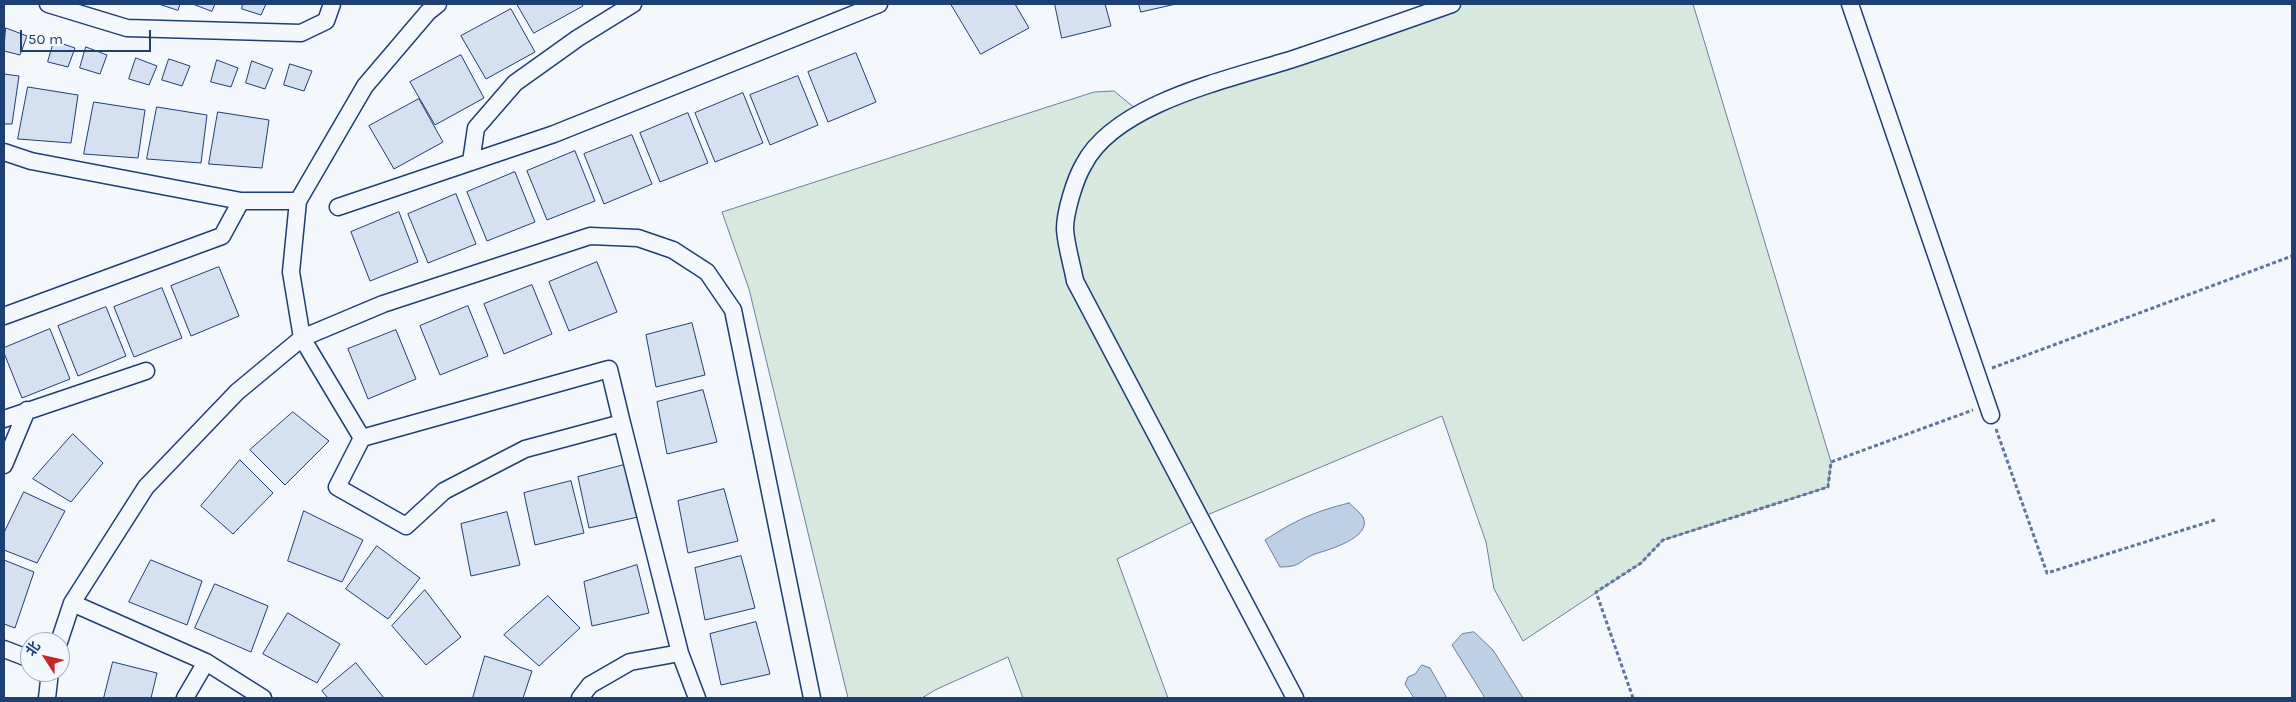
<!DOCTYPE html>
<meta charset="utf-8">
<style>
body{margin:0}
#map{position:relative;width:2296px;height:702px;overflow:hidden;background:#f4f7fb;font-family:Karla,"Noto Sans SC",sans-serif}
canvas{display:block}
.frame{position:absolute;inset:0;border:5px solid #1d3f73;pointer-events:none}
.north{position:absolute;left:20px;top:632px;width:50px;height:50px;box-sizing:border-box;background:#f4f7fb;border:1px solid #9eadc5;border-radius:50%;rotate:305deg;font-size:14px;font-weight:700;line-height:20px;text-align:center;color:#1d3f73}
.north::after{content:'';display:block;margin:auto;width:18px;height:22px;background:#c62828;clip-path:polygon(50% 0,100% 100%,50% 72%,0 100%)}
.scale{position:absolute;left:20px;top:30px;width:131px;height:22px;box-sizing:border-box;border:2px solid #1d3f73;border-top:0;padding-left:6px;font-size:15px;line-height:18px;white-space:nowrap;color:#1d3f73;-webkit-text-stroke:4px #f4f7fb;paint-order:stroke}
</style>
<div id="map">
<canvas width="2296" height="702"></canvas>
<div class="frame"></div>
<div class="north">北</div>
<div class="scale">50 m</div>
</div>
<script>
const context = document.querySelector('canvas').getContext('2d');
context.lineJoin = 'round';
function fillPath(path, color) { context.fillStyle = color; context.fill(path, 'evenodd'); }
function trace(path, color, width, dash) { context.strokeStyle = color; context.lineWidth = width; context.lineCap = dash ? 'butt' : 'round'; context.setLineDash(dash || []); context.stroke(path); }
const green = new Path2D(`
 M 1444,4 L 1693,4 L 1831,462 L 1828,487 L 1663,540 L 1641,563 L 1523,641 L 1494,589 L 1486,542 L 1442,416 L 1200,518 L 1117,559 L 1168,698 L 1023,698 L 1008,657 L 935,690 L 922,698 L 848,698 L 749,289 L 722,212 L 1094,92 L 1114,91 L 1141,113 Z`);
const water = new Path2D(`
 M 1349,503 C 1353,507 1360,512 1363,517 C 1373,538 1327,550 1315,554 C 1298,561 1302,567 1280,567 L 1265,540 C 1296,520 1313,512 1349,503 Z
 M 1474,632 L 1493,650 L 1523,698 L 1485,698 L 1452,645 L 1462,634 Z
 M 1422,665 L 1430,668 L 1447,698 L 1414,698 L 1405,684 L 1408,677 L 1415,674 Z`);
const building = new Path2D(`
 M 159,4 L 180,4 L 178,10 Z
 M 193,4 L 215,4 L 212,11 Z
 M 243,4 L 266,4 L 261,15 L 242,9 Z
 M 517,4 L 582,4 L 583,6 L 534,33 Z
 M 951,4 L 1015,4 L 1029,28 L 981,54 Z
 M 1055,4 L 1105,4 L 1111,26 L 1062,38 Z
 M 1139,4 L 1176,4 L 1141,12 Z
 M 511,9 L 535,52 L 486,79 L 461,36 Z
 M 6,28 L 27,36 L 20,55 L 4,51 Z
 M 54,41 L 75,48 L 68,67 L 48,62 Z
 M 86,47 L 107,55 L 100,74 L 80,68 Z
 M 856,53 L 876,102 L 828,122 L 808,72 Z
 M 461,55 L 484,98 L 435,125 L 410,82 Z
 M 136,58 L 157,66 L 149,85 L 129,79 Z
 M 169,59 L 190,66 L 182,86 L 162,80 Z
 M 217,60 L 238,68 L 231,87 L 211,82 Z
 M 252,61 L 273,69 L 265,89 L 246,83 Z
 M 290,64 L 312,71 L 304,91 L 284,85 Z
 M 4,74 L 19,76 L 12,124 L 4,124 Z
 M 798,76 L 818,125 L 770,145 L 750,95 Z
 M 28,87 L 78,95 L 71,143 L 18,139 Z
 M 743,93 L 763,143 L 715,162 L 695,113 Z
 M 419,99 L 443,142 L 394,169 L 369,126 Z
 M 94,102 L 145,110 L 138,158 L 84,154 Z
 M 157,107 L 207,115 L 201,163 L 147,159 Z
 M 218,112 L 269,120 L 262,168 L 209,164 Z
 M 688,113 L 708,163 L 660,182 L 640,133 Z
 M 632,135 L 652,184 L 604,204 L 584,154 Z
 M 575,151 L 595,201 L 547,220 L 527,171 Z
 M 515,172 L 535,222 L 487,241 L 467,192 Z
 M 456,194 L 476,244 L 428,263 L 408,214 Z
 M 399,212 L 418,262 L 370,281 L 351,232 Z
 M 597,262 L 617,312 L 569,331 L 549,282 Z
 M 219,267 L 239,316 L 191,336 L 171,286 Z
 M 532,285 L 552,334 L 504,354 L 484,304 Z
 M 162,288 L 182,338 L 134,357 L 114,307 Z
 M 468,306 L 488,356 L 440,375 L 420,326 Z
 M 106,307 L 126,356 L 78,376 L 58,326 Z
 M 692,323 L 705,375 L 656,387 L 646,335 Z
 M 50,329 L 70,379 L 22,398 L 4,353 L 4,348 Z
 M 396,330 L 416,379 L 368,399 L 348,349 Z
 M 703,390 L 717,442 L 667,454 L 657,402 Z
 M 293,412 L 329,441 L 285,485 L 250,450 Z
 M 73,434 L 103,463 L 71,502 L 33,479 Z
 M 240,460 L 273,493 L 233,534 L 201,506 Z
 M 624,465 L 638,517 L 589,528 L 578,477 Z
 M 571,481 L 584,533 L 535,545 L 524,493 Z
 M 724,489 L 738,541 L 688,553 L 678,501 Z
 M 24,492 L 65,511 L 37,563 L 4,550 L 4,533 Z
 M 304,511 L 363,540 L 342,582 L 288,561 Z
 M 507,512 L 520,565 L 471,576 L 461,524 Z
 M 377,546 L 420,578 L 388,619 L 346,589 Z
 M 741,556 L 755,608 L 705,620 L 695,568 Z
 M 4,560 L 34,572 L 15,628 L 4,624 Z
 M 151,560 L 202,581 L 187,625 L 129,602 Z
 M 637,565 L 649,613 L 592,626 L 584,582 Z
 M 215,584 L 268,606 L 251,652 L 195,628 Z
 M 425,590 L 461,637 L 426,665 L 392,626 Z
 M 548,596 L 580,628 L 539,666 L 504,635 Z
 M 288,613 L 340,644 L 317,683 L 263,654 Z
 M 756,622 L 770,674 L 721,685 L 710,634 Z
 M 485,656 L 532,671 L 523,698 L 473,698 Z
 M 113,662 L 157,673 L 151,698 L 104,698 Z
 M 356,663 L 384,698 L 328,698 L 322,691 Z`);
const path = new Path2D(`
 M 1992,368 L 2292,256
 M 1996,429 L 2047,573 L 2215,520
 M 1633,698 L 1596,592 L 1641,563 L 1663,540 L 1828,487 L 1831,462 L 1973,410`);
const minor = new Path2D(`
 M 48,4 L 127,28 L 301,33 L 326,21 L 332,4
 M 1850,4 L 1991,415
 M 4,152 L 31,161 L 241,201 L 298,201
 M 471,162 L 476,128 L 515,83 L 578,38 L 633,4
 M 338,207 L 554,134 L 879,4
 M 4,316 L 222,236 L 241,201
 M 609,369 L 622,423 L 525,449 L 444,491 L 406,526 L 337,487 L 362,438 Z
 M 4,419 L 146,371
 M 622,423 L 680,653 L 697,698
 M 362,438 L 302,338 L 291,272 L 298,201 L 365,86 L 428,12 L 438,4
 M 4,465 L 27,410
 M 72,603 L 206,662 L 263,698
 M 59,642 L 72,603 L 146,487 L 237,392 L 302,338 L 383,304 L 590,236 L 638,238 L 673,250 L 707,272 L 733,310 L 812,698
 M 4,649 L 30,659
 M 47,698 L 50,672
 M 185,698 L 206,662
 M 580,698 L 590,685 L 630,662 L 680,653
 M 1295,698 L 1075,281 C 1072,264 1066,246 1065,229 C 1065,212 1075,179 1084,164 C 1117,101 1236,78 1299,57 C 1350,40 1401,22 1452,4`);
fillPath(green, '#d7e8df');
trace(green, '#687fa3', 1);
fillPath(water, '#bed0e5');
trace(water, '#687fa3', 1);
fillPath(building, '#d5e0f0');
trace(building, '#1d3f73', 1);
trace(minor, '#1d3f73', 19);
trace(path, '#5e769c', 3, [4, 2.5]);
trace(minor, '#f4f7fb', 16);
</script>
